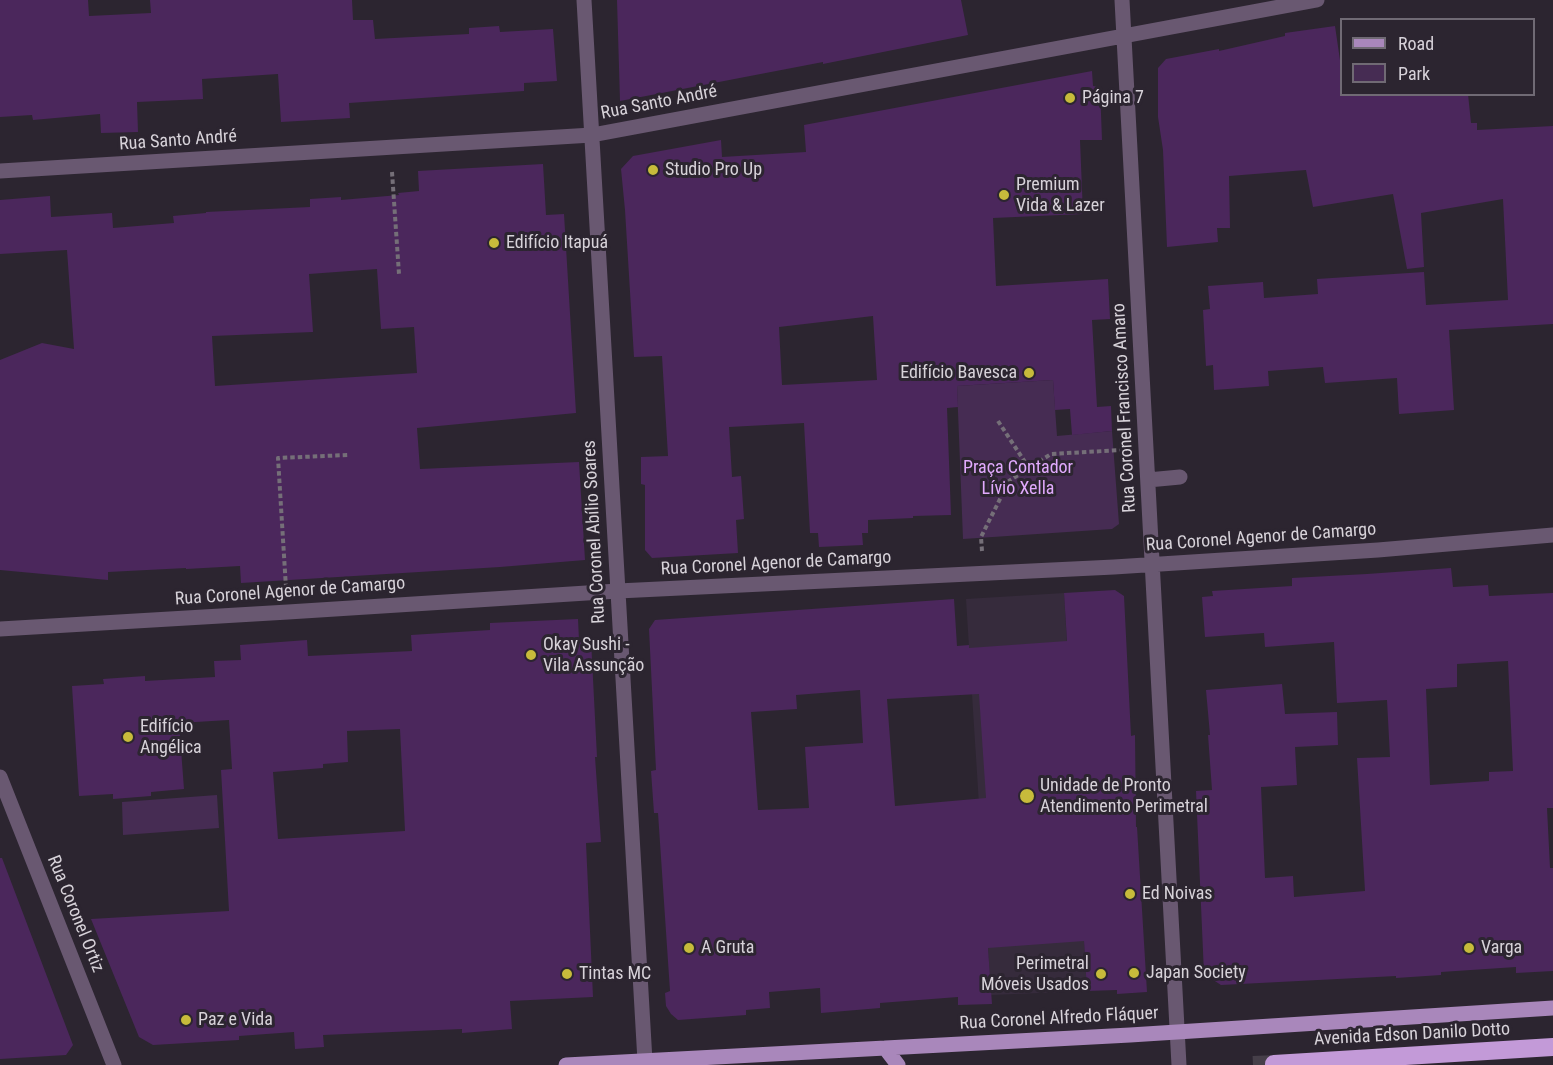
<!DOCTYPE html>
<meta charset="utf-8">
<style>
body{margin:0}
#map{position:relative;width:1553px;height:1065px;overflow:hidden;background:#2c2530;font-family:"Roboto Condensed",sans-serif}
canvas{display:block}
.legend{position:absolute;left:1340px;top:18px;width:195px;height:78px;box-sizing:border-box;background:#2c2530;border:2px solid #706a74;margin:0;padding:8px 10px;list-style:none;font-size:18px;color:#d7d2d9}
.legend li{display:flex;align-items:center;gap:12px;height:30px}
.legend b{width:30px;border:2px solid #706a74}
</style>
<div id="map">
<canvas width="1553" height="1065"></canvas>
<ul class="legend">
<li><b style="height:8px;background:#a987bb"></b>Road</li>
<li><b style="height:16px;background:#462c53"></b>Park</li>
</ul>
</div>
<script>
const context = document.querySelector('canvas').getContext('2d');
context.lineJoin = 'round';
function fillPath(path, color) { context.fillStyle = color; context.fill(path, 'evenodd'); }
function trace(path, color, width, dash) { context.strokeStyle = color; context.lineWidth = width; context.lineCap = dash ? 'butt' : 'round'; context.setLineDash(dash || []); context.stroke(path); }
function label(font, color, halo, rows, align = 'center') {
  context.font = font + ' "Roboto Condensed",sans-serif'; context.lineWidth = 6; context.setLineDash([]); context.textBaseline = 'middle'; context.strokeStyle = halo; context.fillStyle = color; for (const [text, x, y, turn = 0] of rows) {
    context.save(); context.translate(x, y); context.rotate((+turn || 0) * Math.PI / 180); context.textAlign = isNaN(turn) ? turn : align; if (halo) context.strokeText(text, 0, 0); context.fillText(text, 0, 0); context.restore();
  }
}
const built = new Path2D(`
 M 1064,593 L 1087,991 L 991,995 L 966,599 Z`);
const green = new Path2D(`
 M 1053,380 L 1057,436 L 1112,431 L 1119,524 L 1112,529 L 963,539 L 957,386 Z
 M 217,795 L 219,828 L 123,835 L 122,802 Z`);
const building = new Path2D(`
 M 0,0 L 88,0 L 89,16 L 151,13 L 150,0 L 352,0 L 353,20 L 373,20 L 375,39 L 469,34 L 469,28 L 499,26 L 500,32 L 553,29 L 557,81 L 524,83 L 524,91 L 349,103 L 350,118 L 281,122 L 278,74 L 202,79 L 203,99 L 137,102 L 138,132 L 101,133 L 100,114 L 33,120 L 32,115 L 0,117 Z
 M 617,0 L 961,0 L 968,35 L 823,64 L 823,62 L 620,101 Z
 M 1335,26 L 1341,67 L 1341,94 L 1468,94 L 1471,123 L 1477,123 L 1477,130 L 1553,126 L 1553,324 L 1449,330 L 1454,410 L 1399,414 L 1397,378 L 1325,383 L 1323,367 L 1268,371 L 1269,386 L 1214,390 L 1213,365 L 1206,366 L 1203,310 L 1210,309 L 1208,286 L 1263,282 L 1264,298 L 1318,294 L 1317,279 L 1424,272 L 1426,305 L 1508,300 L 1503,199 L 1421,213 L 1424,267 L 1407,269 L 1393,194 L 1313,207 L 1306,170 L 1229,176 L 1230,228 L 1217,228 L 1218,242 L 1167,247 L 1163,150 L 1158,117 L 1158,68 L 1166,59 L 1219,49 L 1219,51 L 1285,36 L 1285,33 Z
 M 1092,71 L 1093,86 L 1100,87 L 1102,140 L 1080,140 L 1083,214 L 993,218 L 996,286 L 1108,279 L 1110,319 L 1092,320 L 1097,407 L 1111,406 L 1112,431 L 1072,435 L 1070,409 L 1055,410 L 1053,380 L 957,386 L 958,407 L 947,408 L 951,515 L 913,516 L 913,518 L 868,520 L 868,533 L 862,533 L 863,545 L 819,547 L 818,533 L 810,533 L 804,423 L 729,427 L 732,477 L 741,476 L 744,519 L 736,520 L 738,553 L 652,558 L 645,550 L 645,485 L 641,484 L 641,457 L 668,456 L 662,356 L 634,357 L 625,210 L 621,169 L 633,156 L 721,140 L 722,157 L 806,152 L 804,125 ZM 873,316 L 877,380 L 782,385 L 779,327 Z
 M 543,164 L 546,215 L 564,214 L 576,413 L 417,428 L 420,469 L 579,462 L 585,560 L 500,567 L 241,583 L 240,566 L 186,569 L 186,568 L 108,572 L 108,580 L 0,570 L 0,360 L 42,343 L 74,349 L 67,250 L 0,254 L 0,200 L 50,196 L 51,217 L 112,213 L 113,228 L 174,223 L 173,216 L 206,213 L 206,212 L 310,207 L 310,199 L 341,197 L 341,200 L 399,195 L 398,193 L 419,191 L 418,171 ZM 377,269 L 381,329 L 414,327 L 417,373 L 215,386 L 212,336 L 313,332 L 309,274 Z
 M 1451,568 L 1453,587 L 1488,585 L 1489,596 L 1553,593 L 1553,808 L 1547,808 L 1550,868 L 1553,868 L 1553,971 L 1516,973 L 1516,967 L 1441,972 L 1441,975 L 1396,978 L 1396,976 L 1221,985 L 1204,974 L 1196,791 L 1212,790 L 1208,735 L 1210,735 L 1206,690 L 1282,684 L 1285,714 L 1337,712 L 1338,745 L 1295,747 L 1297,785 L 1261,787 L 1265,878 L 1293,876 L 1294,897 L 1365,891 L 1357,758 L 1390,757 L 1387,700 L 1337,703 L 1334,642 L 1265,647 L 1264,633 L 1205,637 L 1202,597 L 1213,596 L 1212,591 L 1292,586 L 1292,578 L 1367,574 ZM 1508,661 L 1513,771 L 1489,772 L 1489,781 L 1430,785 L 1426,689 L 1457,687 L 1457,664 Z
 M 1115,590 L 1124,596 L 1131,736 L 1135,735 L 1136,827 L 1137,827 L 1147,992 L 1117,994 L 1117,990 L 1087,991 L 1084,941 L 988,948 L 992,1004 L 958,1005 L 958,997 L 880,1003 L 880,1008 L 821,1013 L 820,988 L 769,992 L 770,1008 L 746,1010 L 746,1015 L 678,1020 L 671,1014 L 666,1006 L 665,993 L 670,991 L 658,813 L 654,813 L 651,771 L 656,770 L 649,629 L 655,620 L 954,599 L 957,646 L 969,645 L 969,648 L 1067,641 L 1064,593 ZM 860,690 L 863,743 L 805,747 L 809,808 L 758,810 L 751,712 L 797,709 L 796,695 ZM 979,694 L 986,798 L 895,806 L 887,699 Z
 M 578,619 L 579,640 L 591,640 L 597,757 L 595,757 L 601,842 L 586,843 L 593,997 L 510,1001 L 512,1029 L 462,1033 L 462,1029 L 323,1035 L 324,1047 L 295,1049 L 294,1032 L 239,1036 L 239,1040 L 153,1045 L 139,1037 L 91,919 L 229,911 L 221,770 L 232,769 L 229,720 L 179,723 L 184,789 L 151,792 L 151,796 L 113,799 L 113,794 L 79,796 L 72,686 L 104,684 L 103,679 L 145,676 L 145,681 L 215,677 L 214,661 L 241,660 L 240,645 L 307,640 L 308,656 L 412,651 L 411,635 L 490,630 L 490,623 ZM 400,729 L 405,831 L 278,839 L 273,772 L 323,768 L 323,764 L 348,762 L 347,731 Z
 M 0,858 L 2,858 L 73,1045 L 66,1055 L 0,1059 Z`);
const highwayTunnel = new Path2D(`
 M 1253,1065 L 1274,1064`);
const path = new Path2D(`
 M 392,172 L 399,274
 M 998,421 L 1029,468
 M 982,551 L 981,537 L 1009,481 L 1051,454 L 1121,450
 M 286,588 L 278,458 L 348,455`);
const minor = new Path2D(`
 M 584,0 L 645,1061
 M 1122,0 L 1179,1065
 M 0,171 L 592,135 L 1317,0
 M 1148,480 L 1180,477
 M 0,629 L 288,612 L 618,591 L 1114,567 L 1378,550 L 1553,535
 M 0,777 L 114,1065`);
const major = new Path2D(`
 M 885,1048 L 898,1065
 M 566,1065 L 1130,1035 L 1553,1008`);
const highway = new Path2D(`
 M 1274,1064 L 1553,1047`);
const markers = [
 [1070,98,6,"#c7bb3b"],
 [653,170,6,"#c7bb3b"],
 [1004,195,6,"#c7bb3b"],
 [494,243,6,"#c7bb3b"],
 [1029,373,6,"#c7bb3b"],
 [531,655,6,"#c7bb3b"],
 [128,737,6,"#c7bb3b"],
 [1027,796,8,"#c7bb3b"],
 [1130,894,6,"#c7bb3b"],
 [689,948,6,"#c7bb3b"],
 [1469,948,6,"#c7bb3b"],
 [1134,973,6,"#c7bb3b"],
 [567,974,6,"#c7bb3b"],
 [1101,974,6,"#c7bb3b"],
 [186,1020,6,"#c7bb3b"]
];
const poiNames = [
 ["Página 7",1082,98],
 ["Studio Pro Up",665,170],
 ["Premium",1016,185],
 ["Vida & Lazer",1016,206],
 ["Edifício Itapuá",506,243],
 ["Edifício Bavesca",1017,373,"right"],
 ["Okay Sushi -",543,645],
 ["Vila Assunção",543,666],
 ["Edifício",140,727],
 ["Angélica",140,748],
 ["Unidade de Pronto",1040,786],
 ["Atendimento Perimetral",1040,807],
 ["Ed Noivas",1142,894],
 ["A Gruta",701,948],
 ["Varga",1481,948],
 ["Perimetral",1089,964,"right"],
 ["Móveis Usados",1089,985,"right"],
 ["Japan Society",1146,973],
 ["Tintas MC",579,974],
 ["Paz e Vida",198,1020]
];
const streetNames = [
 ["Rua Santo André",659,103,-11],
 ["Rua Santo André",178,141,-4],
 ["Rua Coronel Francisco Amaro",1125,408,-93],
 ["Rua Coronel Abílio Soares",595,532,-93],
 ["Rua Coronel Agenor de Camargo",1261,538,-4],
 ["Rua Coronel Agenor de Camargo",776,564,-3],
 ["Rua Coronel Agenor de Camargo",290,592,-4],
 ["Rua Coronel Ortiz",75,914,68],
 ["Rua Coronel Alfredo Fláquer",1059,1019,-3],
 ["Avenida Edson Danilo Dotto",1412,1035,-3]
];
const parkNames = [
 ["Praça Contador",1018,468],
 ["Lívio Xella",1018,489]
];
fillPath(built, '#362b3c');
fillPath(green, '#462c53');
fillPath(building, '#4b275c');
trace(highwayTunnel, '#463f49', 18, [18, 9]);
trace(path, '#756f78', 4, [4.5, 3]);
trace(minor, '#695871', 15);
trace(major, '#a987bb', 15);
trace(highway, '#c39ad8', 18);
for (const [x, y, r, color] of markers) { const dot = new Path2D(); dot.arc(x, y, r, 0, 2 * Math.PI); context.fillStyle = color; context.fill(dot); trace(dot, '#2c2530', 2); }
label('18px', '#d7d2d9', '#2c2530', poiNames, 'left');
label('18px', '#d7d2d9', '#2c2530', streetNames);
label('18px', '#e1aafd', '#2c2530', parkNames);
</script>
